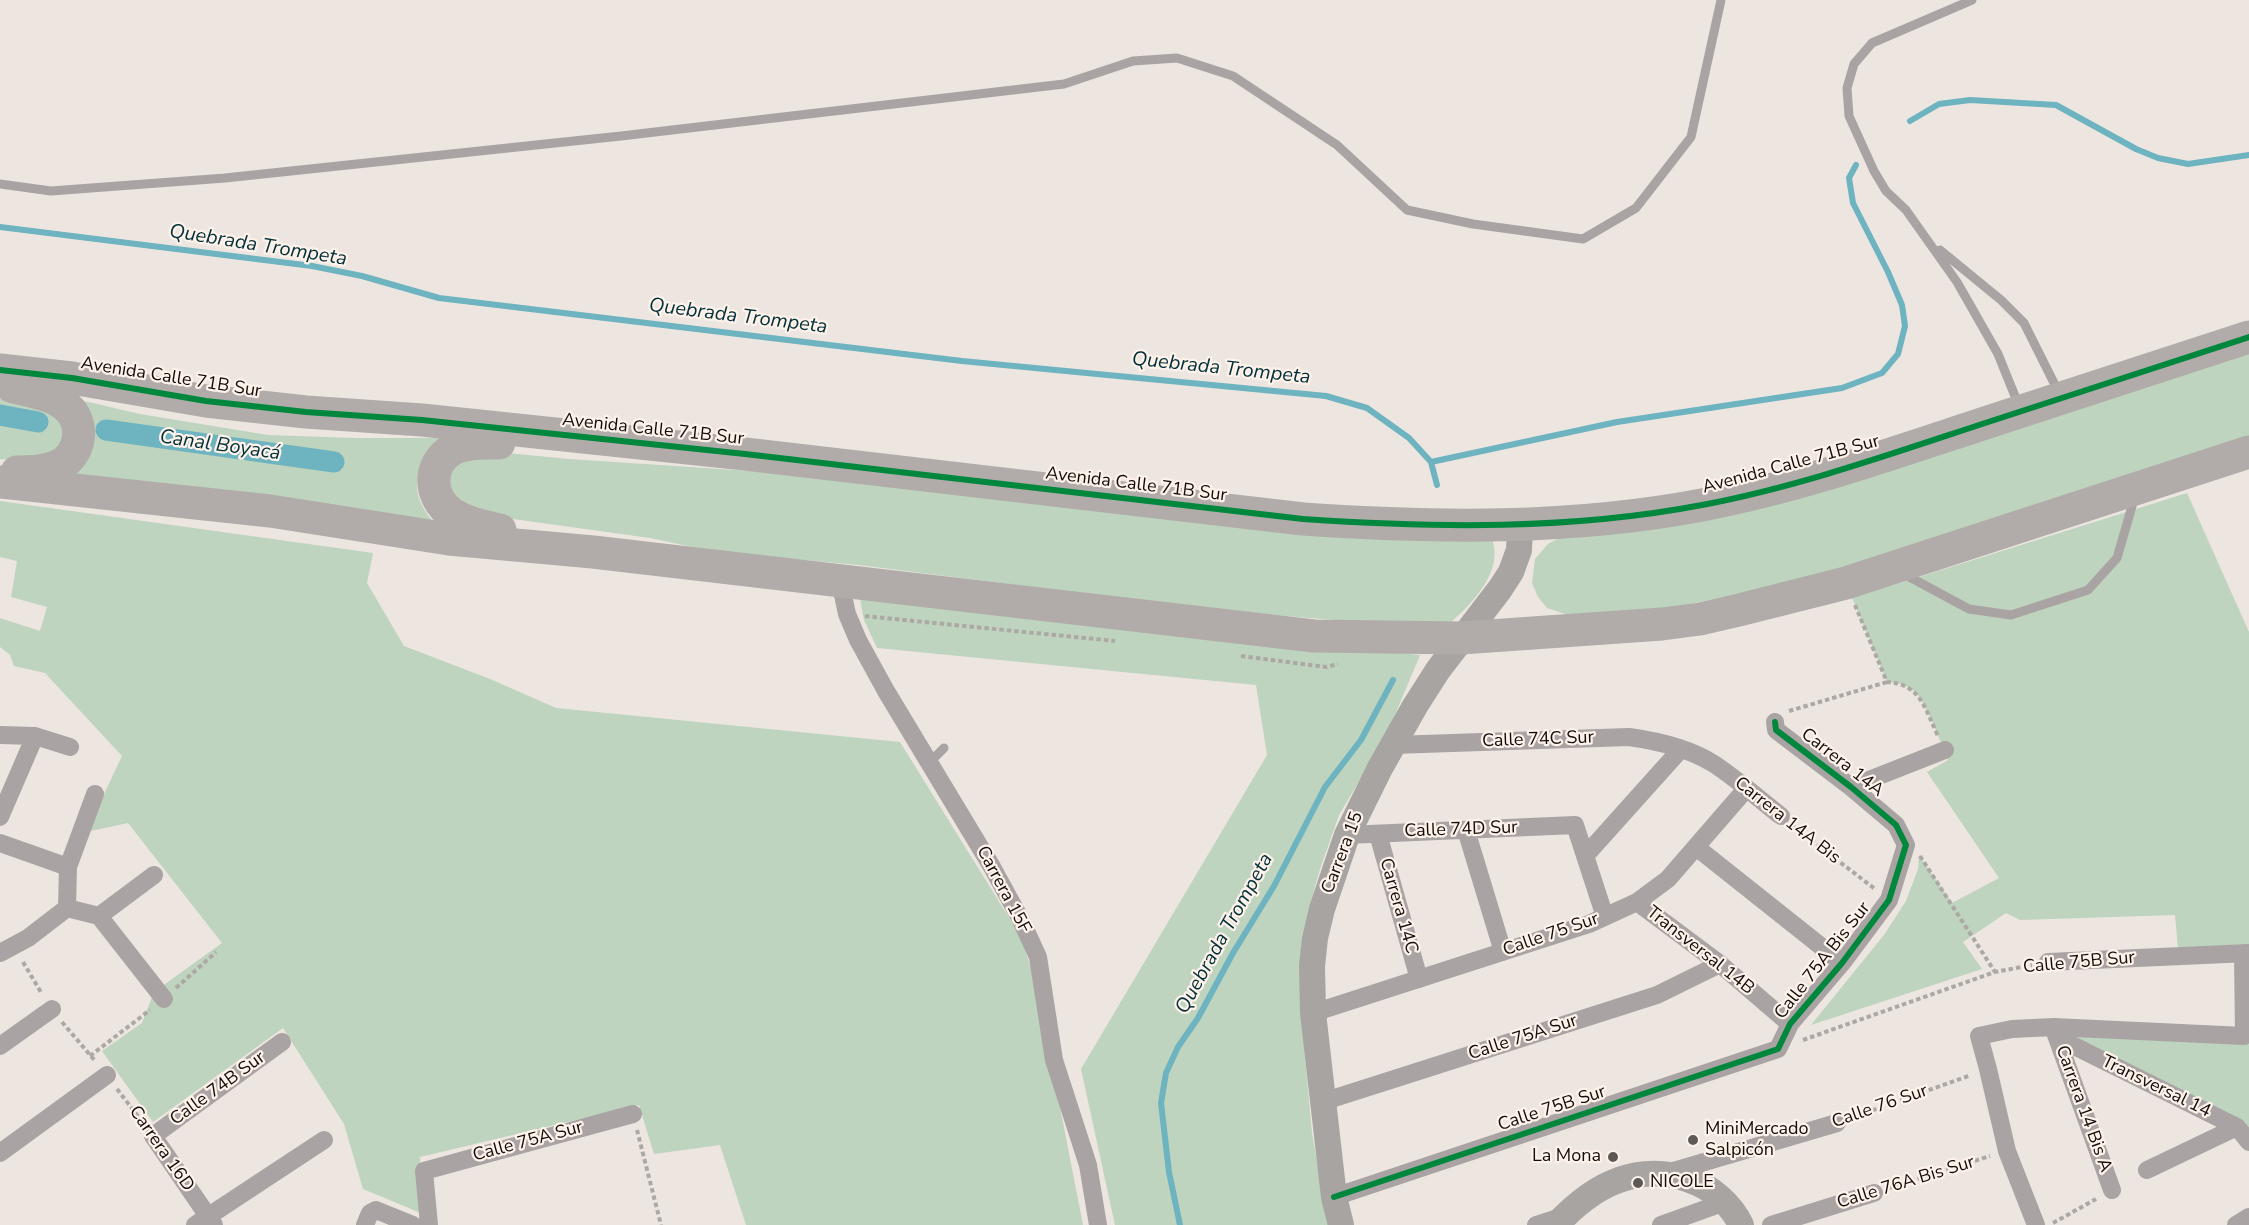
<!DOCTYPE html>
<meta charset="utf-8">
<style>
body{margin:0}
canvas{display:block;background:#ece5e0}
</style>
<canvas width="2249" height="1225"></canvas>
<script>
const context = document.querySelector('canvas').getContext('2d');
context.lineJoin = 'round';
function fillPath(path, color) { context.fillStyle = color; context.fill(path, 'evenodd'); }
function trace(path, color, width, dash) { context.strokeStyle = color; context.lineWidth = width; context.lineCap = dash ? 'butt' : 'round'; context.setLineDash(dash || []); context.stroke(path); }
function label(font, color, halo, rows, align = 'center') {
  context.font = font + ' "Nunito Sans",sans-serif'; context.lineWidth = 4.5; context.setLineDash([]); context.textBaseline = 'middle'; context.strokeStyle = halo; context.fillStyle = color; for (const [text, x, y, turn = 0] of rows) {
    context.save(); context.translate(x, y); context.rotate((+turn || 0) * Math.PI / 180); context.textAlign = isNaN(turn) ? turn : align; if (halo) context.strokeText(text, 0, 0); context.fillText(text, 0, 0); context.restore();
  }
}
const green = new Path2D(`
 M 2249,350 L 2249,441 L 1860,568 L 1671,608 L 1577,618 L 1547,608 L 1538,597 L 1532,583 L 1535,559 L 1548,544 L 1559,538 Z
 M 0,399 L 43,405 L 60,414 L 68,437 L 41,462 L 0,459 Z
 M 80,400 L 140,414 L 268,435 L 354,438 L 439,438 C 414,471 407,491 435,524 L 74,477 Z
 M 487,451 L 569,459 L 781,473 L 1491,537 C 1506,570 1471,605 1448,625 L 1383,624 L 1286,616 L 1119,598 L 859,565 L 716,552 L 650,538 L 477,514 L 448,495 L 448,468 Z
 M 2187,493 L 2249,632 L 2249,946 L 2178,948 L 2175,915 L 2020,920 L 2006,913 L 1963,942 L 1982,969 L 1811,1025 L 1884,935 L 1906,901 L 1918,869 L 1919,855 L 1952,903 L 1999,878 L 1927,772 L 1948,760 C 1944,748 1925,703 1917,694 C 1909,685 1898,683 1887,682 L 1852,598 Z
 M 0,501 L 373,553 L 367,583 L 404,646 L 490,679 L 556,708 L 900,742 L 1021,937 L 1036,984 L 1083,1225 L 746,1225 L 720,1145 L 654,1154 L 639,1105 L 420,1157 L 423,1214 L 363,1189 L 344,1124 L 283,1028 L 153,1122 L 102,1051 L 142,1023 L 154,992 L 222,943 L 128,823 L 86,832 L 122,756 L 45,673 L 14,666 L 10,655 L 0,647 L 0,618 L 40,631 L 47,607 L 11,597 L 17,561 L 0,557 Z
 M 860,599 L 1420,655 L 1387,734 L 1339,815 L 1319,872 L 1302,935 L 1300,1004 L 1312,1133 L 1328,1225 L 1115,1225 L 1081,1069 L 1267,755 L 1256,685 L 877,648 L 864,620 Z
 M 2249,1030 L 2249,1139 L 2074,1046 L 2079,1035 Z`);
const stream = new Path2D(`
 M 1910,121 L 1939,104 L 1970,100 L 2056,105 L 2136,149 L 2158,158 L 2188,164 L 2249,155
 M 0,227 L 312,266 L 362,276 L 439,298 L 962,361 L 1326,396 L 1367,408 L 1409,438 L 1431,462 L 1437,485
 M 1431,462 L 1617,422 L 1842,388 L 1882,373 L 1898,354 L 1905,326 L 1902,305 L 1888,272 L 1853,203 L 1849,178 L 1856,165
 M 1180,1225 L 1169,1172 L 1161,1103 L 1166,1073 L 1178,1047 L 1198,1018 L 1233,953 L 1274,886 L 1325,787 L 1361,740 L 1393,680`);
const canal = new Path2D(`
 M 0,415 L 38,422
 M 106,430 L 334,462`);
const path = new Path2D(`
 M 1855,605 L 1887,682 C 1921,684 1925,709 1938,736
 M 865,616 L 1115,641
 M 1241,656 L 1326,667 L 1338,664
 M 1789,711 L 1887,682
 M 1793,826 L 1875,889
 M 1920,856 L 1995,972
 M 23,962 L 42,994
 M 176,988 L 216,952
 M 62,1022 L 96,1062
 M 1803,1040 L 1995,972 L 2032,965
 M 90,1056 L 150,1010
 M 117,1089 L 144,1124
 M 1851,1118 L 1971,1075
 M 637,1130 L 661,1225
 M 1889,1188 L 1990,1156
 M 2053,1223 L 2096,1199`);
const lane = new Path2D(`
 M 1972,0 L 1872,43 L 1854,64 L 1847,88 L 1849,116 L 1874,171 L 1886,191 L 1906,210 L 1957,282 L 1998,354 L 2019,406
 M 0,184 L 51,191 L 225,178 L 621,136 L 1064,84 L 1133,61 L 1177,58 L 1233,76 L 1337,145 L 1407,210 L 1473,224 L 1583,239 L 1636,208 L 1691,137 L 1721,0
 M 1940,250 L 2001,300 L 2024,323 L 2059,393
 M 1902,573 L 1969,609 L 2011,615 L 2088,590 L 2117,558 L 2135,496
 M 930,762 L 944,748`);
const street = new Path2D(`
 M 840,581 L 847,614 L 858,640 L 886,691 L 992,867 L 1021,920 L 1038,957 L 1054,1060 L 1088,1165 L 1098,1225
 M 0,735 L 35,736 L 70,747
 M 1393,745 L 1629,737 C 1658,741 1689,748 1714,764 C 1737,779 1759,799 1781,816
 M 1851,787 L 1945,750
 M 0,817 L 35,736
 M 1466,830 L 1503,952
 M 1378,834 L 1419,979
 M 1347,835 L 1575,825 L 1605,917
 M 0,843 L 68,867
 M 1696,847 L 1842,963
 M 1585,856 L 1681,749
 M 1637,902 L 1720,964 L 1790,1024
 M 67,908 L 99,916 L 164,999
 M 67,908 L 68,867 L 95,794
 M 99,916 L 154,875
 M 0,953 L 28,938 L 67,908
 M 2048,962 L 2249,953
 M 1313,1013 L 1589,924 L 1637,902 L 1668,879 L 1746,789
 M 2056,1035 L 2112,1190
 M 2058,1038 L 2237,1127 L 2249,1142
 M 0,1046 L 52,1009
 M 1322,1102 L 1657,995 L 1720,964
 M 0,1153 L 107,1075
 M 2147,1170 L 2237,1127
 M 1667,1173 L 1837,1123
 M 1334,1197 L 1778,1049 L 1790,1024 L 1842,963 L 1889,900 L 1906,845 L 1896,825 L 1851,787 L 1776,730 L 1775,722
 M 195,1225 L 324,1140
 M 214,1225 L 153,1136 L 282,1042
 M 365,1225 L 370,1213 L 376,1210 L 413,1225
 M 429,1225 L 424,1171 L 633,1114
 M 1536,1225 L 1564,1216
 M 1661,1225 L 1725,1202
 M 1771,1225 L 1874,1193
 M 2036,1225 L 2007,1151 L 1988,1069 L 1979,1036 L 2012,1029 L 2054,1027 L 2244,1036 L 2243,953
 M 2236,1225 L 2249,1217`);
const secondary = new Path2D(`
 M 1341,1225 L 1334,1197 L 1313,1013 L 1312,966 L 1315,938 L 1322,909 L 1347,835 L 1380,768 L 1415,706 L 1438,670 L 1500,589 L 1511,572 L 1519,550 L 1520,524
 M 1556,1225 C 1573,1207 1596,1188 1619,1180 C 1664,1163 1720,1181 1741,1225`);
const highway = new Path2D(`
 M 0,370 L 72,378 L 206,401 L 306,412 L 422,420 L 745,454 L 1303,519 C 1436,528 1571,530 1702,505 C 1797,487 1888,455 1979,425 C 2069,395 2159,366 2249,337
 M 11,386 C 29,391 53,394 67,407 C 86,424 81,455 58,466 C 45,472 31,472 17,472
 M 499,443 C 485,443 466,442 453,449 C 427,464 428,497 452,514 C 466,523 483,526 500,530
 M 0,482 L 270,511 L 449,539 L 593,552 L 1314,636 L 1461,638 L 1662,624 L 1700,619 L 1739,610 L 1846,583 L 2249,452`);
const cycleway = new Path2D(`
 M 0,370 L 72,378 L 206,401 L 306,412 L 422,420 L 745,454 L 1303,519 C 1436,528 1571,530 1702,505 C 1797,487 1888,455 1979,425 C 2069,395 2159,366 2249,337
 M 1334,1197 L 1778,1049 L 1790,1024 L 1842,963 L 1889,900 L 1906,845 L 1896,825 L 1851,787 L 1776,730 L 1775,722`);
const markers = [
 [1693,1140,6,"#5f5956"],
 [1613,1157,6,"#5f5956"],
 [1638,1183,6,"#5f5956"]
];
const streetNames = [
 ["Avenida Calle 71B Sur",171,378,9],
 ["Avenida Calle 71B Sur",653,430,6],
 ["Avenida Calle 71B Sur",1791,465,-15],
 ["Avenida Calle 71B Sur",1136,485,7],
 ["Calle 74C Sur",1538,740,-2],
 ["Carrera 14A",1842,763,38],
 ["Carrera 14A Bis",1787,821,38],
 ["Calle 74D Sur",1461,830,-2],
 ["Carrera 15",1343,853,-69],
 ["Carrera 15F",1003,890,62],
 ["Carrera 14C",1398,906,74],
 ["Calle 75 Sur",1551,935,-19],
 ["Transversal 14B",1700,951,38],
 ["Calle 75A Bis Sur",1823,961,-52],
 ["Calle 75B Sur",2079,963,-5],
 ["Calle 75A Sur",1523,1038,-18],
 ["Transversal 14",2156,1087,26],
 ["Calle 74B Sur",218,1089,-36],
 ["Calle 76 Sur",1880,1107,-19],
 ["Calle 75B Sur",1552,1109,-18],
 ["Carrera 14 Bis A",2083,1109,70],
 ["Calle 75A Sur",528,1142,-15],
 ["Carrera 16D",161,1149,55],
 ["Calle 76A Bis Sur",1906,1183,-17]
];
const poiNames = [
 ["MiniMercado",1705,1130],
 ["Salpicón",1705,1151],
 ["La Mona",1601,1157,"right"],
 ["NICOLE",1650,1183]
];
const waterNames = [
 ["Quebrada Trompeta",258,246,9],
 ["Quebrada Trompeta",738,317,7],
 ["Quebrada Trompeta",1221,369,6],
 ["Canal Boyacá",220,446,8],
 ["Quebrada Trompeta",1225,934,-61]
];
fillPath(green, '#bed4be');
trace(stream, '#6db3c0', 6);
trace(canal, '#6db3c0', 21);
trace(path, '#aca9a4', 4, [4.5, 3]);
trace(lane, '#a9a4a3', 9);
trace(street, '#a9a4a3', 18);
trace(secondary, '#a8a4a1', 26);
trace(highway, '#b1aca9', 33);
trace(cycleway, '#00873e', 6);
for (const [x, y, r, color] of markers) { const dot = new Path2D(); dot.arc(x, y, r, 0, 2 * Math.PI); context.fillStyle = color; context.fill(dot); trace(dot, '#fef2ea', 2); }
label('18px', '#130e0b', '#fef2ea', streetNames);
label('18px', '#130e0b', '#fef2ea', poiNames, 'left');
label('italic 20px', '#003039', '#fef2ea', waterNames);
</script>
